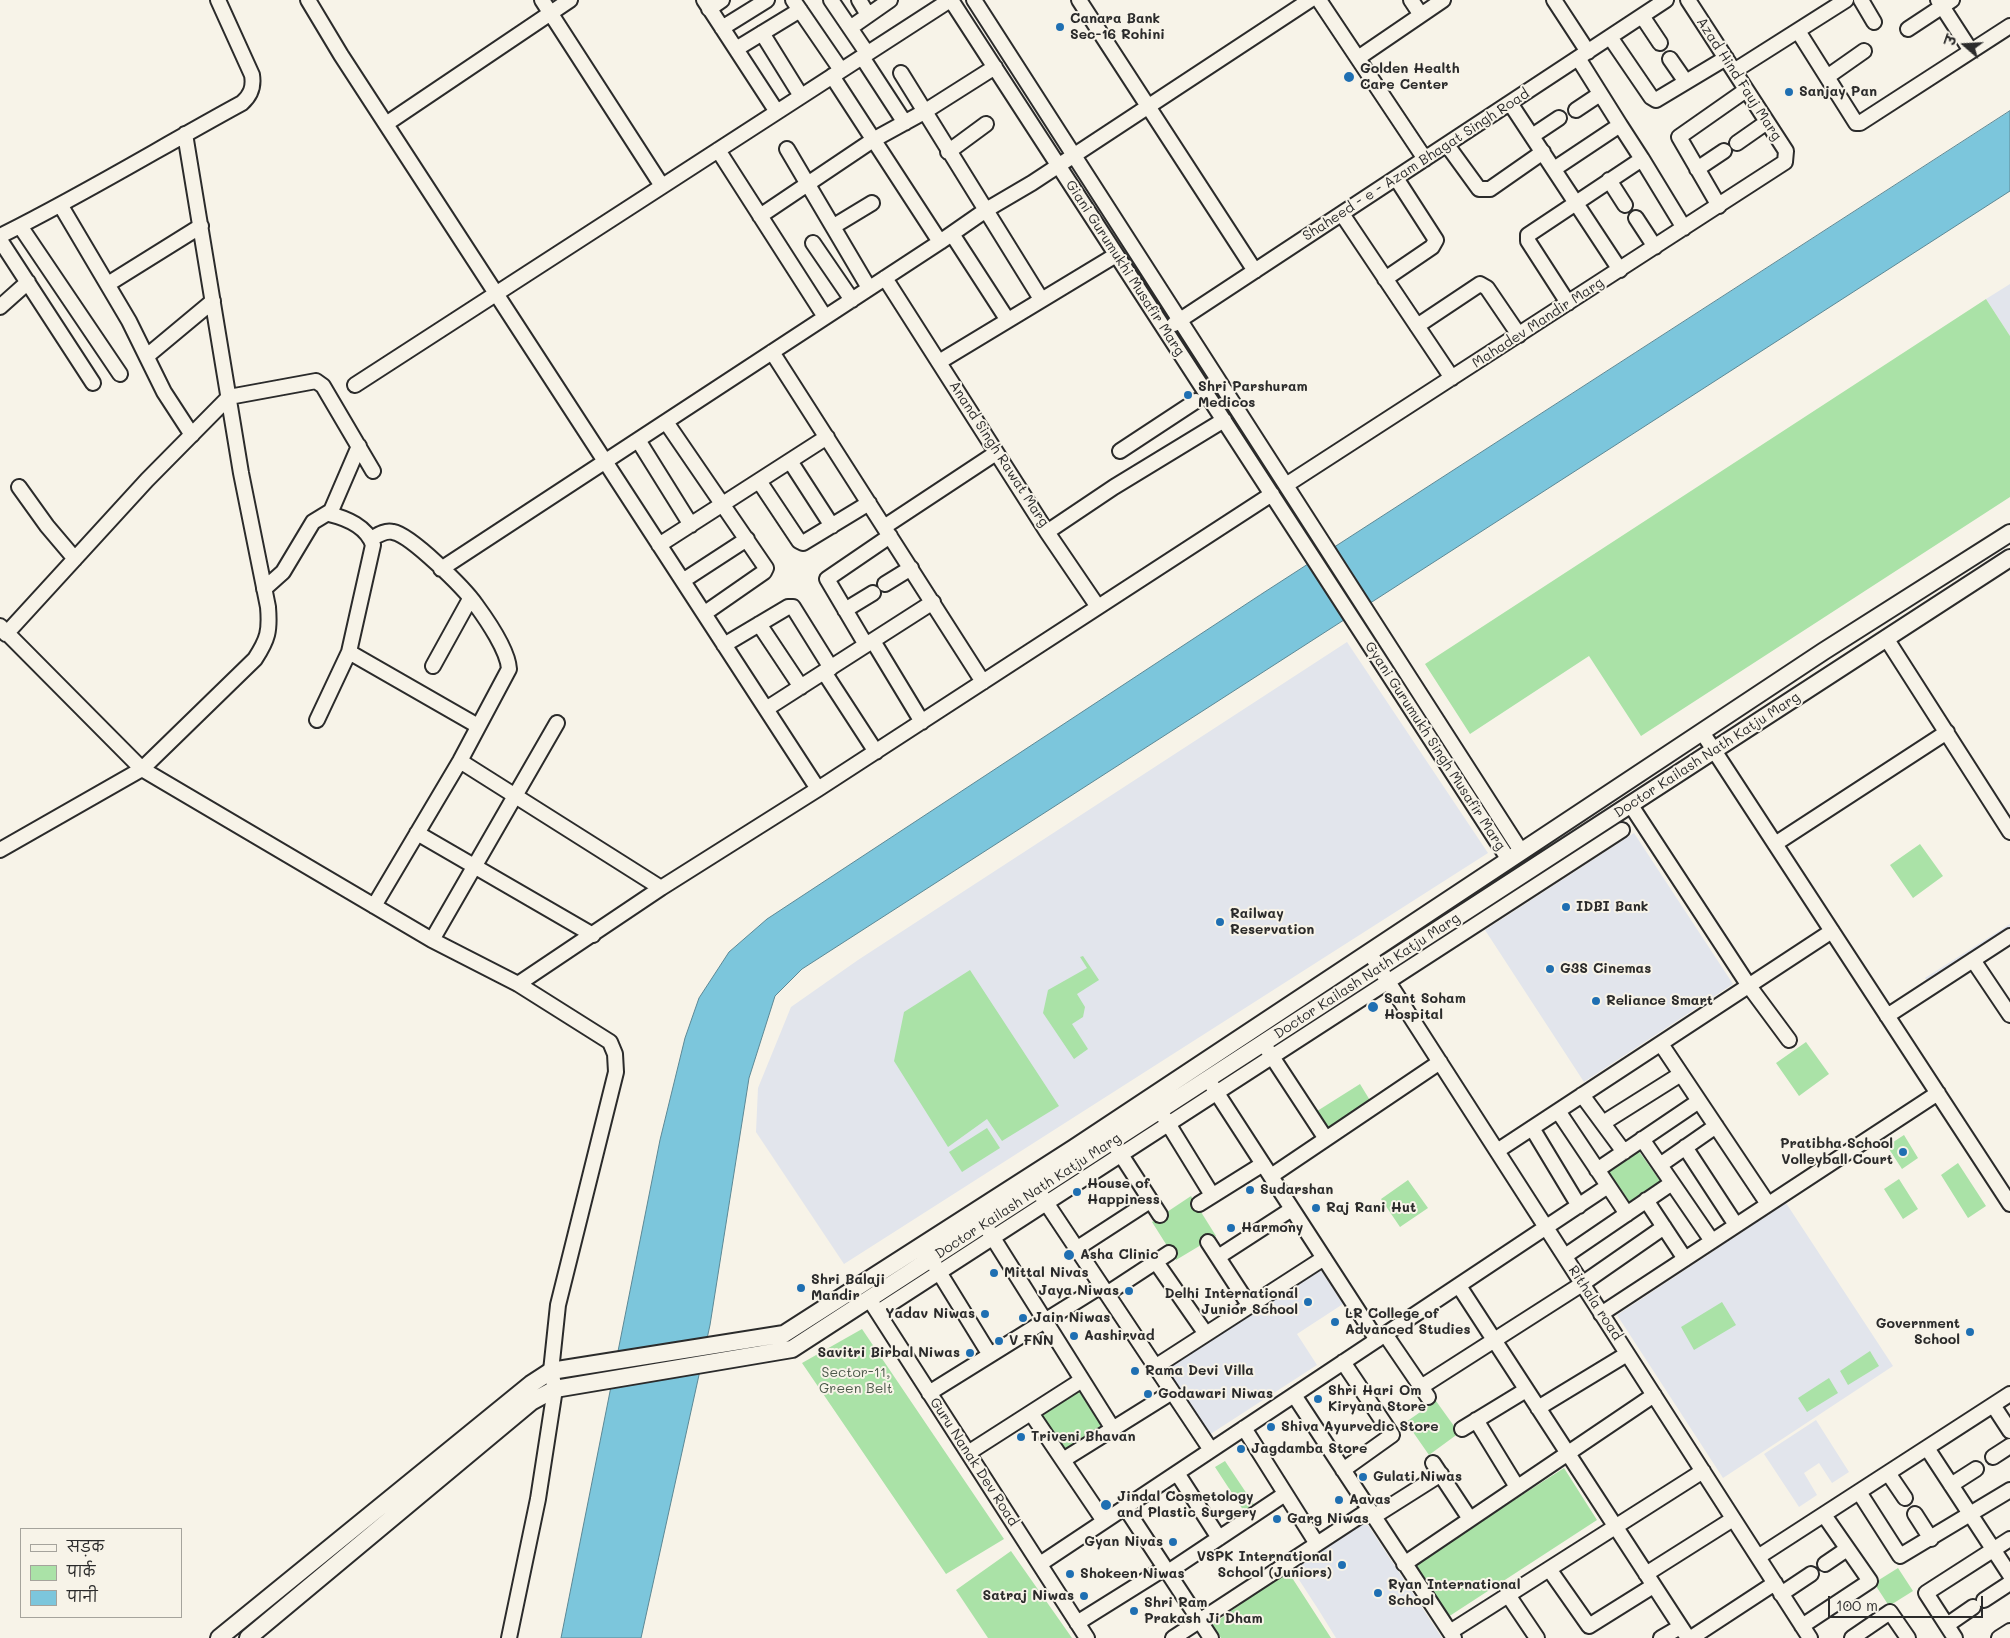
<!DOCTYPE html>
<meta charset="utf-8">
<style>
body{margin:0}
#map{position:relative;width:2010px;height:1638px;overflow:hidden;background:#f7f3e8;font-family:Mali,"Playpen Sans Deva",sans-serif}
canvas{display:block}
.legend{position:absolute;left:20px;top:1528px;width:162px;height:90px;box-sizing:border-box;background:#f7f3e8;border:1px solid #a5a39c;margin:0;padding:6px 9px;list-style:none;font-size:15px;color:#2b2b2b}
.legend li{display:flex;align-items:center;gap:10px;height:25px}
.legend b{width:25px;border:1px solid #a5a39c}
.north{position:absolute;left:1940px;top:20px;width:50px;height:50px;-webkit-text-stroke:4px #f7f3e8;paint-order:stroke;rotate:289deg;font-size:14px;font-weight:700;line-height:20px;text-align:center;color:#2b2b2b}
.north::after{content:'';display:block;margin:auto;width:18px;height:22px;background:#2b2b2b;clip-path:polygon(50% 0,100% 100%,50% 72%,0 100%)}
.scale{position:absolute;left:1828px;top:1596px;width:155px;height:22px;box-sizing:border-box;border:2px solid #2b2b2b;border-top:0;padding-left:6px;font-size:15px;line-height:18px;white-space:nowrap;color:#2b2b2b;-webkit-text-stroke:4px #f7f3e8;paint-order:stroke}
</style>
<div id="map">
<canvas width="2010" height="1638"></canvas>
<ul class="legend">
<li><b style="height:6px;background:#f7f3e8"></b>सड़क</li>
<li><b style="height:14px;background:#aae2a7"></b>पार्क</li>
<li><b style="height:14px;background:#7cc6dc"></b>पानी</li>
</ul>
<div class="north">उ</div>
<div class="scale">100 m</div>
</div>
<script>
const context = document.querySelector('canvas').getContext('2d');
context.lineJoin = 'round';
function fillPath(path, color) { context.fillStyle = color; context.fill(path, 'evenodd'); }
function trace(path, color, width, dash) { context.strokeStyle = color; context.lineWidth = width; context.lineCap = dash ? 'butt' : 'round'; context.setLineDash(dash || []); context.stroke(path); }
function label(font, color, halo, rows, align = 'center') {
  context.font = font + ' Mali,sans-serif'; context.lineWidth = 4; context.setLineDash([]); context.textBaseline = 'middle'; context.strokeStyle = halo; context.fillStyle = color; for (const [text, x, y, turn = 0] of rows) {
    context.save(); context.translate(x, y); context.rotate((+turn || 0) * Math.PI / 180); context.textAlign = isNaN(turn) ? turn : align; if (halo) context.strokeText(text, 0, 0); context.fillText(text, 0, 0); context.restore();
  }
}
const built = new Path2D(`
 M 2010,284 L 2010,336 L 1986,299 Z
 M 1347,642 L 1488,853 L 844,1264 L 756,1132 L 758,1088 L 791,1007 L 858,960 Z
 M 1634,833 L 1733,984 L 1584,1082 L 1485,930 Z
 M 2010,924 L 2010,945 L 1935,993 L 1925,978 Z
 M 1786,1203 L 1893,1366 L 1723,1478 L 1617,1315 Z
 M 1320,1269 L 1343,1304 L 1297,1334 L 1317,1365 L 1209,1435 L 1166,1368 Z
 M 1816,1420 L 1849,1472 L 1832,1483 L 1819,1463 L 1804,1473 L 1817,1495 L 1799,1507 L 1764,1454 Z
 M 1366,1522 L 1442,1638 L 1336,1638 L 1318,1609 L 1292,1569 Z`);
const green = new Path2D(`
 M 1986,299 L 2010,336 L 2010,497 L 1641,736 L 1589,656 L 1470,734 L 1425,664 Z
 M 1920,844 L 1943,876 L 1913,898 L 1890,865 Z
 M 1083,956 L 1099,980 L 1077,994 L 1085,1007 L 1083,1017 L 1072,1024 L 1088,1049 L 1074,1059 L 1043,1013 L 1048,990 L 1087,968 L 1080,957 Z
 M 970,970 L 1059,1106 L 1002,1141 L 987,1119 L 948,1147 L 894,1061 L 904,1012 Z
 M 1806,1042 L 1829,1074 L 1799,1096 L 1776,1063 Z
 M 1360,1084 L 1371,1102 L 1325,1131 L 1314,1113 Z
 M 987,1128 L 1000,1148 L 962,1172 L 949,1152 Z
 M 1904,1135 L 1918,1158 L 1902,1169 L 1887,1146 Z
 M 1638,1150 L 1661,1182 L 1631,1204 L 1608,1171 Z
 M 1958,1163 L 1986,1206 L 1968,1218 L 1941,1175 Z
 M 1899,1179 L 1918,1209 L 1903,1219 L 1884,1189 Z
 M 1408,1180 L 1428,1208 L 1400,1227 L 1381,1199 Z
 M 1191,1196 L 1216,1236 L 1176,1260 L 1152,1222 Z
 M 1722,1302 L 1736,1325 L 1694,1350 L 1681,1327 Z
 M 862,1329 L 1004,1539 L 946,1574 L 802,1363 Z
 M 1870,1351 L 1879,1366 L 1848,1385 L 1840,1371 Z
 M 1829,1378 L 1838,1393 L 1807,1412 L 1798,1398 Z
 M 1080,1385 L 1108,1427 L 1065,1456 L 1037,1414 Z
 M 1436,1401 L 1459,1433 L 1429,1455 L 1406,1422 Z
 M 1225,1461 L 1255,1506 L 1245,1513 L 1215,1467 Z
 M 1564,1468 L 1597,1520 L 1448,1617 L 1413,1565 Z
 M 1011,1551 L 1072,1638 L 988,1638 L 956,1590 Z
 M 1898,1568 L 1913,1591 L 1889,1606 L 1874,1583 Z
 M 1287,1570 L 1331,1638 L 1221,1638 L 1212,1625 Z`);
const water = new Path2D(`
 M 2010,111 L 2010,191 L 802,969 L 775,996 L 749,1078 L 710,1325 L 641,1638 L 561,1638 L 660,1140 L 685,1038 L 699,998 L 729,952 L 767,919 L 1260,595 Z`);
const minor = new Path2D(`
 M 308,0 L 341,55 L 818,789
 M 542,0 L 662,186
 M 704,0 L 777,112
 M 793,0 L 841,70
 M 831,0 L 867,53
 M 859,0 L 868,15
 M 951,0 L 1509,860
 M 974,0 L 1521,851
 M 1079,0 L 1255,271
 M 1319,0 L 1425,159
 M 1411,0 L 1421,15
 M 1554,0 L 1588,52
 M 1861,0 L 1874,22
 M 1938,0 L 1971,51
 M 709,9 L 722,0
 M 1642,16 L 1660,43
 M 722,28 L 767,0
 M 850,28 L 890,0
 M 1908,29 L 1952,0
 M 1798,31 L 1856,123 L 1860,123 L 2010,26
 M 762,33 L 801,96
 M 1610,37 L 1651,97 L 1656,100 L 1726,58
 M 736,49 L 800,10
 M 862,57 L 905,123
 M 1358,58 L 1443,0
 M 1670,59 L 1686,82
 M 1734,71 L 1846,0
 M 901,73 L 1041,299
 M 832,76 L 940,242
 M 1827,77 L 1864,51
 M 1510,103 L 1620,270
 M 1576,110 L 1600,94
 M 386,124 L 570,0
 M 1620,125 L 1642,159
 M 1532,136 L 1559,118
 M 1737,143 L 1767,122
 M 1447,145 L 1479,189 L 1490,189 L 1543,152
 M 787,149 L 869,288
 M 718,150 L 825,317
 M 948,152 L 986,124
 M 1554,169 L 1620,125 L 1578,58
 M 1697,169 L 1724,151
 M 1609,180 L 1625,205
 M 61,206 L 129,321 L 164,392 L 192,435
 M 1719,206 L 1679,137 L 1746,90
 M 1342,214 L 1452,378
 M 760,216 L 873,140 L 924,112 L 995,67
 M 1636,218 L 1655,247
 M 20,226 L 120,374
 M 834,226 L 872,203
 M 952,234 L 1007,319
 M 0,236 C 83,195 161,147 242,103 C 251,95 254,87 252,75 L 218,0
 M 0,240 L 93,383
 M 813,243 L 852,300
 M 885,278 L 1047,532 L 1114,487 L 1224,420
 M 1385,279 L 1432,247 L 1436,240 L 1396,178
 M 108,284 L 201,226
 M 1568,303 L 1528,241 L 1528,235 L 1642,159 L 1684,228
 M 0,307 L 28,282
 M 1174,324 L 1666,0
 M 1417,326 L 1480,284 L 1487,288 L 1519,335
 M 772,352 L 983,682
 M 147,356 L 213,301
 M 939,362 L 1116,255
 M 355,385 L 950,0
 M 666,422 L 766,568 L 764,572 L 705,613
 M 638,440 L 691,525
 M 1120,451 L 1196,401
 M 790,461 L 832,526
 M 759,481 L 799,541 L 803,543 L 869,503
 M 1286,485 L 1785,162 L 1786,151 L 1688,0
 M 19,487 L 47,526 L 75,559
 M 329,514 C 346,518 367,527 373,545 L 349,652 L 478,726
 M 884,527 L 996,453
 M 1047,532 L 1098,607
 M 371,539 C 378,535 385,530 393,532 C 411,535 465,589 476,605 C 487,620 508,651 509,669 L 460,761 L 374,906
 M 659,545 L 827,437
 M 441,569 L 940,242 L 986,210 L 1032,183 L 1310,0
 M 684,580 L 747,539
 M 885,584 L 911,568
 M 264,589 L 283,572 L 313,522 L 331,511 L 359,446
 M 845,610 L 873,593
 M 759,624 L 801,687
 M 0,626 L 142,769 L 432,940 L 518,984 L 610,1042 L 615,1054 L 616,1072 L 558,1305 L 551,1371 L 555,1389 L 538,1499 L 509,1638
 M 6,634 L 147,480 L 229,397 L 316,381 L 323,386 L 373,471
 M 1886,638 L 2010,832
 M 873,641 L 922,722
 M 724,645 L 788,607 L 793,607 L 831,668
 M 866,645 L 827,579 L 890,536
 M 433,666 L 470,599
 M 824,672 L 876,752
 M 766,709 L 933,602
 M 317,720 L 349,652
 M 1702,732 L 2010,1204
 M 460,761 L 661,888
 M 1630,804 L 1749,986 L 1789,1040
 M 417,833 L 593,935
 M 1775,844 L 1947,732
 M 0,850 L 142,769 L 255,659 C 268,639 270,631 268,607 L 241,473 L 185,134
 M 432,940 L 557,723
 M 1369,952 L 1810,1638
 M 1973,960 L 2010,1015
 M 518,984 L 661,888 L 818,789 L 1272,494
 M 1887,1016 L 2010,936
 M 1661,1044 L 1768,1204
 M 1267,1049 L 1326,1139
 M 1213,1087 L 1377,1340
 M 1582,1095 L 1624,1152
 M 1558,1111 L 1627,1214
 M 1164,1117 L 1212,1195
 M 1603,1123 L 1681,1074
 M 1532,1128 L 1579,1206
 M 1642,1139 L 1712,1241
 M 1116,1147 L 1160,1215
 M 1685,1147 L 1736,1225
 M 1497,1151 L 1832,931
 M 1660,1165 L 1716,1126
 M 1597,1170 L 1699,1101
 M 1271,1176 L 1440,1062
 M 1041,1195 L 1211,1450
 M 1646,1200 L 1685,1259
 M 1199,1204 L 1263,1164
 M 988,1230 L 1113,1429
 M 1208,1242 L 1249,1305
 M 1076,1249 L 1150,1201
 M 1565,1256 L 1672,1183
 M 1218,1257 L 1292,1209
 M 1156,1262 L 1206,1334
 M 934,1264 L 990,1355
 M 1459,1286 L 1688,1638
 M 1108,1293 L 1169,1253
 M 873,1305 L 1087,1638
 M 878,1312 L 1622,830
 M 1601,1314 L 1938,1093
 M 1385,1334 L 1428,1397
 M 1343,1362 L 1392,1435 L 1343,1470
 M 1155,1367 L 1324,1258
 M 1421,1387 L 1582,1284 L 1664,1227
 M 929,1393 L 1101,1286
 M 1294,1395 L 1454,1638
 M 1993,1405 L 2010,1431
 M 1538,1408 L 1627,1354
 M 1031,1413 L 1104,1521
 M 1476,1420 L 1517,1487
 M 1244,1428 L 1317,1544
 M 1462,1429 L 1526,1390
 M 1927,1448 L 2010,1575
 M 968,1453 L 1082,1380
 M 1993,1457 L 2010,1446
 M 1063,1460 L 1172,1392
 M 1433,1463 L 1470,1519
 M 1177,1473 L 1219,1538
 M 1888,1473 L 1905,1498
 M 1951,1485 L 1976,1469
 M 1859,1492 L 1900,1556 L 2010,1490
 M 1125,1507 L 1211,1638
 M 1915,1514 L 1931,1539
 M 1373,1517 L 1441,1474
 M 1758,1557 L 2010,1394
 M 1040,1564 L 1608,1186
 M 1404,1564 L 1654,1395
 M 1825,1564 L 1847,1549
 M 1549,1569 L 1589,1626 L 1653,1586
 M 1168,1572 L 1285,1494
 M 1646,1574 L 1733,1519
 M 1781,1594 L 1811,1574
 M 1508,1595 L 1537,1638
 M 1984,1600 L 2010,1583
 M 1077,1623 L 1165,1568
 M 1947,1625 L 1973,1607
 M 1802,1626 L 1870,1581 L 1824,1515
 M 1450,1632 L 1703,1471
 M 1173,1638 L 1369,1510
 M 1661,1638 L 1680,1627
 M 1691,1638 L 1775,1583
 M 1852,1638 L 1890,1612 L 1908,1638
 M 1955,1638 L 1926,1593 L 2010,1539
 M 1999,1638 L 2010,1631`);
const major = new Path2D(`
 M 219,1638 L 531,1384 L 551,1371 L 784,1334 L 1074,1148 L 1824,651 L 2010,533
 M 248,1638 L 531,1402 L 555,1389 L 792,1349 L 2010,558`);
const markers = [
 [1060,27,5,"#1f6fb2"],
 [1349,77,6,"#1f6fb2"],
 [1789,92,5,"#1f6fb2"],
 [1188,395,5,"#1f6fb2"],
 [1566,907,5,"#1f6fb2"],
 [1220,922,5,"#1f6fb2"],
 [1550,969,5,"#1f6fb2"],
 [1596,1001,5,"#1f6fb2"],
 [1373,1007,6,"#1f6fb2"],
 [1903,1152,5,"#1f6fb2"],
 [1250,1190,5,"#1f6fb2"],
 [1077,1192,5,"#1f6fb2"],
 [1316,1208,5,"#1f6fb2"],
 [1231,1228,5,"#1f6fb2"],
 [1069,1255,6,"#1f6fb2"],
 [994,1273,5,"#1f6fb2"],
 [801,1288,5,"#1f6fb2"],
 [1129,1291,5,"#1f6fb2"],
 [1308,1302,5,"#1f6fb2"],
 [985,1314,5,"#1f6fb2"],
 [1023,1318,5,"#1f6fb2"],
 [1335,1322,5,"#1f6fb2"],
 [1970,1332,5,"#1f6fb2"],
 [1074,1336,5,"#1f6fb2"],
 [999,1341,5,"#1f6fb2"],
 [970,1353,5,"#1f6fb2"],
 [1135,1371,5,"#1f6fb2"],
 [1148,1394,5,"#1f6fb2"],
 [1318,1399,5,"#1f6fb2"],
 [1271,1427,5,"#1f6fb2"],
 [1021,1437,5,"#1f6fb2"],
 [1241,1449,5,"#1f6fb2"],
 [1363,1477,5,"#1f6fb2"],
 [1339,1500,5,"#1f6fb2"],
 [1106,1505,6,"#1f6fb2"],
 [1277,1519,5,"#1f6fb2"],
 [1173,1542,5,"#1f6fb2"],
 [1342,1565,5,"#1f6fb2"],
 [1070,1574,5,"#1f6fb2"],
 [1378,1593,5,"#1f6fb2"],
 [1084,1596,5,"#1f6fb2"],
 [1134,1611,5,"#1f6fb2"]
];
const poiNames = [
 ["Canara Bank",1070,19],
 ["Sec-16 Rohini",1070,35],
 ["Golden Health",1360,69],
 ["Care Center",1360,85],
 ["Sanjay Pan",1799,92],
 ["Shri Parshuram",1198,387],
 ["Medicos",1198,403],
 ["IDBI Bank",1576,907],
 ["Railway",1230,914],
 ["Reservation",1230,930],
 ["G3S Cinemas",1560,969],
 ["Sant Soham",1384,999],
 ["Hospital",1384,1015],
 ["Reliance Smart",1606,1001],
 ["Pratibha School",1893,1144,"right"],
 ["Volleyball Court",1893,1160,"right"],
 ["House of",1087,1184],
 ["Happiness",1087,1200],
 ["Sudarshan",1260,1190],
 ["Raj Rani Hut",1326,1208],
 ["Harmony",1241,1228],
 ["Asha Clinic",1080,1255],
 ["Mittal Nivas",1004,1273],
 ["Shri Balaji",811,1280],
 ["Mandir",811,1296],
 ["Jaya Niwas",1119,1291,"right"],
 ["Delhi International",1298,1294,"right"],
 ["Junior School",1298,1310,"right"],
 ["Yadav Niwas",975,1314,"right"],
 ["LR College of",1345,1314],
 ["Advanced Studies",1345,1330],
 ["Jain Niwas",1033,1318],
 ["Government",1960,1324,"right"],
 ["School",1960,1340,"right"],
 ["Aashirvad",1084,1336],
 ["V FNN",1009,1341],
 ["Savitri Birbal Niwas",960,1353,"right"],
 ["Rama Devi Villa",1145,1371],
 ["Shri Hari Om",1328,1391],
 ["Kiryana Store",1328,1407],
 ["Godawari Niwas",1158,1394],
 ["Shiva Ayurvedic Store",1281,1427],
 ["Triveni Bhavan",1031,1437],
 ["Jagdamba Store",1251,1449],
 ["Gulati Niwas",1373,1477],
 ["Jindal Cosmetology",1117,1497],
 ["and Plastic Surgery",1117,1513],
 ["Aavas",1349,1500],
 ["Garg Niwas",1287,1519],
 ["Gyan Nivas",1163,1542,"right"],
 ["VSPK International",1332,1557,"right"],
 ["School (Juniors)",1332,1573,"right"],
 ["Shokeen Niwas",1080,1574],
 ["Ryan International",1388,1585],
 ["School",1388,1601],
 ["Satraj Niwas",1074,1596,"right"],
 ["Shri Ram",1144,1603],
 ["Prakash Ji Dham",1144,1619]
];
const streetNames = [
 ["Azad Hind Fauj Marg",1739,79,57],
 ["Shaheed - e - Azam Bhagat Singh Road",1416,165,-33],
 ["Giani Gurumukhi Musafir Marg",1125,268,57],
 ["Mahadev Mandir Marg",1538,323,-33],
 ["Anand Singh Rawat Marg",999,454,57],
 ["Gyani Gurumukh Singh Musafir Marg",1435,746,57],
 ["Doctor Kailash Nath Katju Marg",1707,755,-33],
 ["Doctor Kailash Nath Katju Marg",1367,976,-33],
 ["Doctor Kailash Nath Katju Marg",1028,1196,-33],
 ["Rithala road",1595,1303,57],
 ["Guru Nanak Dev Road",974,1462,57]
];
const parkNames = [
 ["Sector-11,",856,1373],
 ["Green Belt",856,1389]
];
fillPath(built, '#e2e5ec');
fillPath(green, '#aae2a7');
fillPath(water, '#7cc6dc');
trace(water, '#5c8895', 1);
trace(minor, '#2b2b2b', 18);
trace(major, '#2b2b2b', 20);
trace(minor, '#f7f3e8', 14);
trace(major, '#f7f3e8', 16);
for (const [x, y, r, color] of markers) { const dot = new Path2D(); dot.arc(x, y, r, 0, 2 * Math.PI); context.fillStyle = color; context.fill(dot); trace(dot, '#f7f3e8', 2); }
label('bold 14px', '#2b2b2b', '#f7f3e8', poiNames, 'left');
label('14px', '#2b2b2b', '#f7f3e8', streetNames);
label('14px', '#4b594a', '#f7f3e8', parkNames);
</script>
